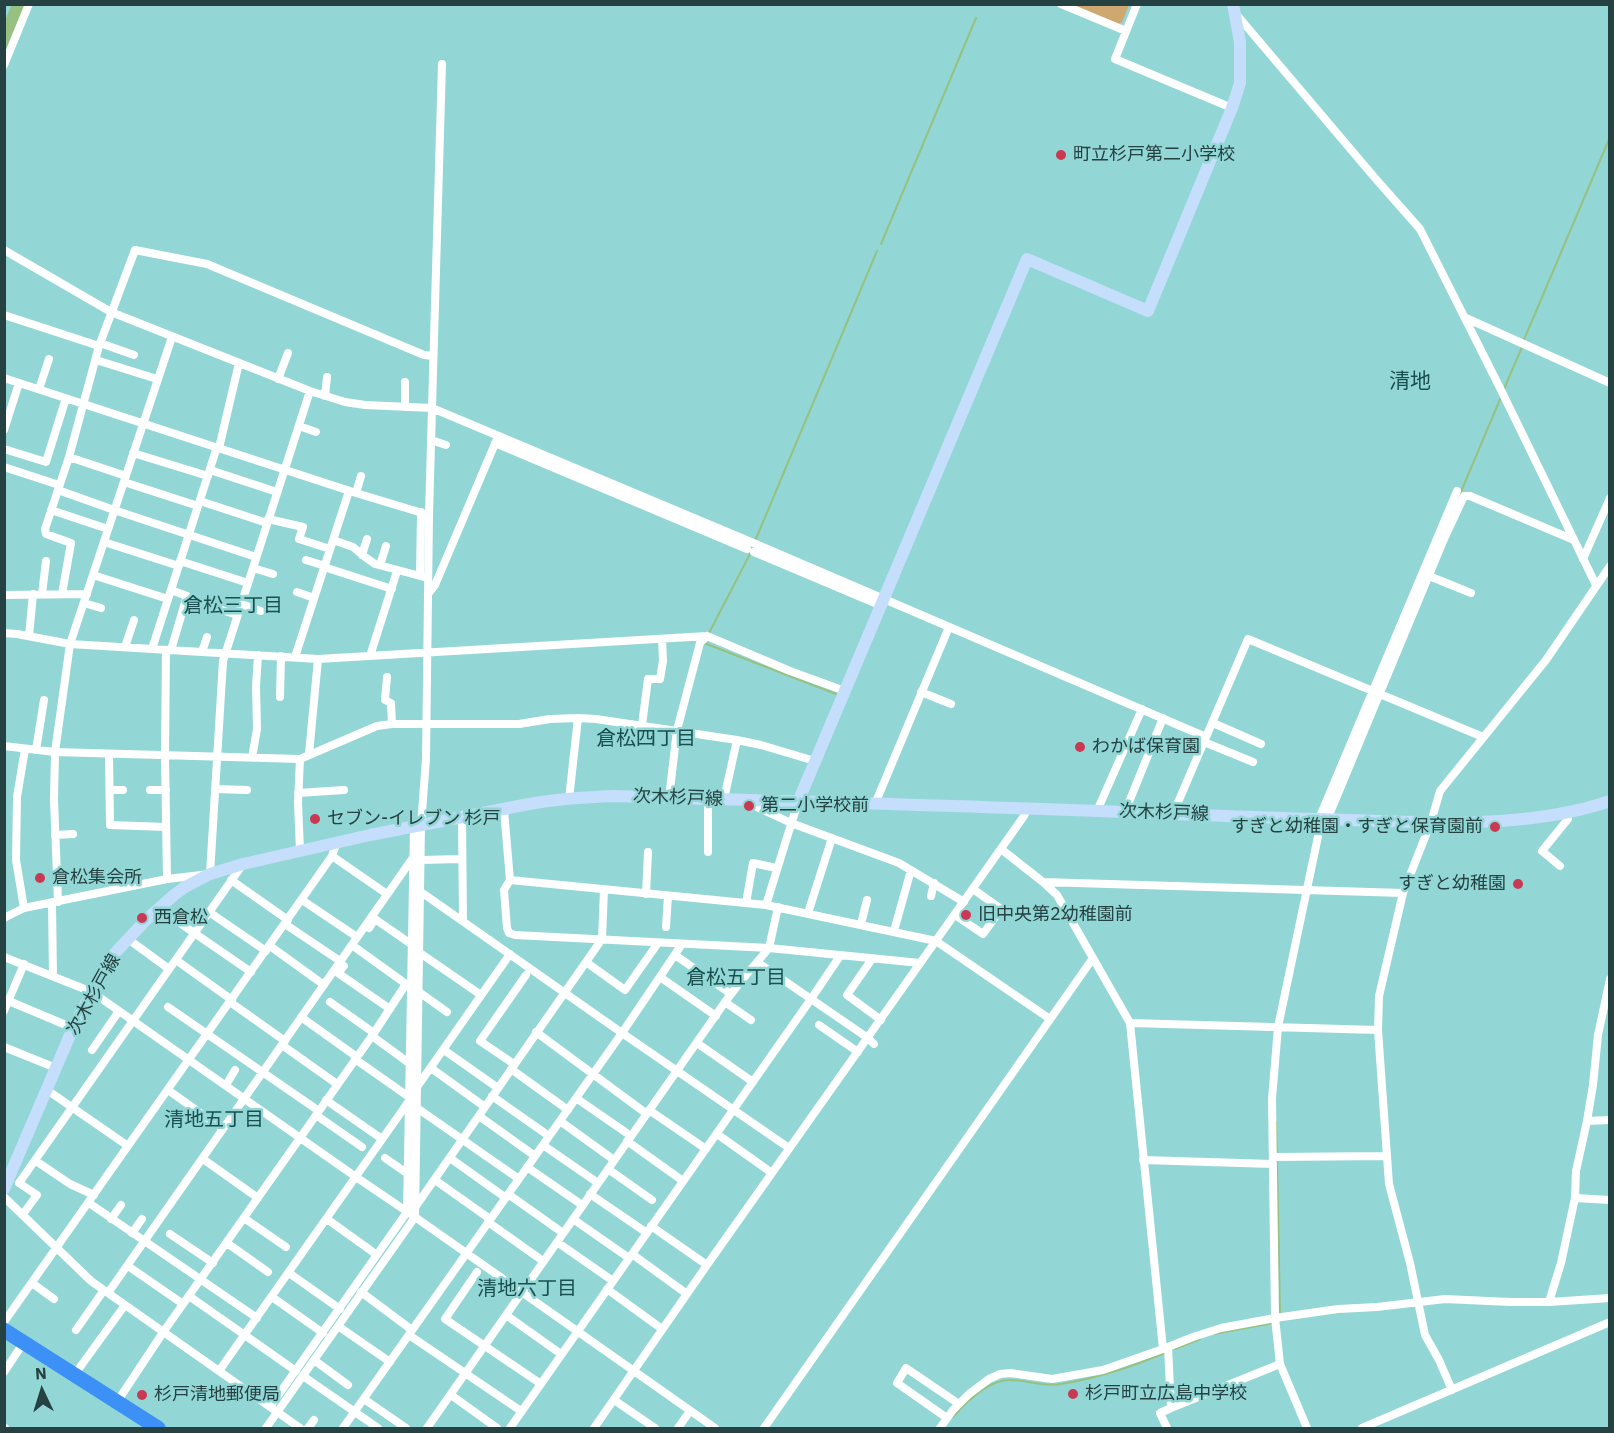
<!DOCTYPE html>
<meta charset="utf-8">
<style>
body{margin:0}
#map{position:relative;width:1614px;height:1433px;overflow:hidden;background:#92d7d6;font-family:"IBM Plex Sans",sans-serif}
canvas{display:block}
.frame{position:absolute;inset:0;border:6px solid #254141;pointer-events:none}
.north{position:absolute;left:12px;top:1361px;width:60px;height:60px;-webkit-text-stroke:4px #92d7d6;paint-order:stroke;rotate:356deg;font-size:16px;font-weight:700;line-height:24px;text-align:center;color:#254141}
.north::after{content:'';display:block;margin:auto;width:21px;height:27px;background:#254141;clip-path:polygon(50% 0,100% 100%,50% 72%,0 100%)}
</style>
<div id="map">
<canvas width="1614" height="1433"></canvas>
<div class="frame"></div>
<div class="north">N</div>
</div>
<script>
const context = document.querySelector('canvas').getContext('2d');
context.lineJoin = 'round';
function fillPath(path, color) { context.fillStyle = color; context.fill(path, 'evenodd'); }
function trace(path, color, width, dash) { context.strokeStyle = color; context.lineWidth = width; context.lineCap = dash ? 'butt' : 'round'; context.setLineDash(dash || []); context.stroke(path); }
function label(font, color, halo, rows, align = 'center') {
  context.font = font + ' "IBM Plex Sans","Noto Sans JP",sans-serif'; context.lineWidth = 5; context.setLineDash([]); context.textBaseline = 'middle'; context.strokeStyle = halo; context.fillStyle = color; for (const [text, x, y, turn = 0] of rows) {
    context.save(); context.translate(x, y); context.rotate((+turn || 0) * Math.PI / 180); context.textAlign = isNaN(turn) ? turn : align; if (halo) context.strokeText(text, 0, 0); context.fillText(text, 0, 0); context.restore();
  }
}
const green = new Path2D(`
 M 1069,5 L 1129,5 L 1122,22 L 1117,25 Z`);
const stream = new Path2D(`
 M 881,244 L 976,18
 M 1523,342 L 1610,137
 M 1504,389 L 1522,347
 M 1460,494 L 1501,397
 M 755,541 L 877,251
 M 708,635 L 751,552
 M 704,643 L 836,694
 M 1276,1122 L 1277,1155
 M 1277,1161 L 1280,1314
 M 1214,1334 L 1273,1323
 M 1175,1349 L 1200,1339
 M 953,1417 C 967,1401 989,1380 1010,1380 C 1028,1380 1043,1387 1061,1384 C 1098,1378 1132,1367 1167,1352`);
const river = new Path2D(`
 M 4,43 L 20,4`);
const street = new Path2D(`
 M 1061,4 L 1126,31
 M 1137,4 L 1115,59 L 1232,108
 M 1236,14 L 1375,178 L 1420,229 L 1500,388 L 1596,585
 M 4,65 L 29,4
 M 4,250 L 111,312 L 310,391 L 345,402 L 365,405 L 432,408 L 442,64
 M 4,315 L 99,346
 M 1466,318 L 1610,383
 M 100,343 L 134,355
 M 96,360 L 157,379
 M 4,378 L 356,493 L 429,515 L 426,759 L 421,826 L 415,1217 L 715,1428
 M 278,379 L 288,353
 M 39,389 L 49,359
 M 325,396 L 327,377
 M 405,407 L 405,382
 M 299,426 L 316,432
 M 4,430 L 19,383
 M 431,440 L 446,445
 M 495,443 L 747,549
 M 219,448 L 239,363
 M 4,449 L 46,462 L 66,398
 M 133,453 L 208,476
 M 69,457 L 126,476
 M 4,467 L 59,485
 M 210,470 L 277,492
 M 124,482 L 198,506
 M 58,490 L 114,510 L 256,557
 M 356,493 L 361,476
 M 200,501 L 267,523
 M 51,510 L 108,529
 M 429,515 L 432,408 L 751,542 L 1206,737
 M 268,519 L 303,527 L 299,539 L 330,549
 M 333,540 L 353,547 L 365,557 L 375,564 L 428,578
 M 104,542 L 179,566
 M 754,552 L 882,606
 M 362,555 L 367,539
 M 1583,559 L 1610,498
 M 306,560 L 325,566
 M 180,561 L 248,583
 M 380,565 L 386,546
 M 324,567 L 392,589
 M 253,568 L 273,574
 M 93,575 L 168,599
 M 420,576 L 421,512
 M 1429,576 L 1471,593
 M 297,592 L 314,598
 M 42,594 L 46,561
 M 62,594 L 71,543 L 46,534 L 45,529 L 69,457 L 99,346 L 135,250 L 207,264 L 424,355 L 433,356
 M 428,594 L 435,585 L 497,439
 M 4,595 L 87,594
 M 84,603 L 101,608
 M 241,604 L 261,611
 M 213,607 L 237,615
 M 4,633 L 17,634 L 70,644 L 318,659 L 707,636 L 790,671 L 845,691
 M 29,636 L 33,594
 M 125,647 L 134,620
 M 152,649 L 217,447
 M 166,650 L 165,755 L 167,879
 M 171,650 L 187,596 L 171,590
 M 202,652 L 207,637
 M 370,656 L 397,571
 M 295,657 L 349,491
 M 387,677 L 385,700 L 391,703 L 392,724
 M 921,692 L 951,704
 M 280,697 L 281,656
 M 1213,723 L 1261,744
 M 642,725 L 648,679 L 660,679 L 663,661 L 662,639
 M 1204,742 L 1253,762
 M 4,746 L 55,752 L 300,759 L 377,726 L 392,724 L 519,724 L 550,719 L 578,718 L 596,719 L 737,740 L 761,745 L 815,761
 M 36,750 L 44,700
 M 109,754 L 110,825 L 166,827
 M 309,754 L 318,659
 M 252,758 L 257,729 L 256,686 L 258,655
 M 300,759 L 298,803 L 300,851
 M 215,789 L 247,790
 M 110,790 L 123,790
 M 150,790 L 166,790
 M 298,793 L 344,790
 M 669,798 L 677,730 L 700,643 L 707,636
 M 569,799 L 578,718
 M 724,799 L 737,740
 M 746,802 L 791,823 L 899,863 L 964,902
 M 875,804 L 949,627
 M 504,810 L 510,880 L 766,905 L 936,941 L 1050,1019
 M 1097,811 L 1142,709
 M 1125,812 L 1163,718
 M 1173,814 L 1248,639 L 1483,737
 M 462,818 L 463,920
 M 1327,820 L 1444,539 L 1464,496 L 1470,496 L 1574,540
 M 55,835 L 73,834
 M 1001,849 L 1043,882 L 1057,895 L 1130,1023 L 1163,1349
 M 708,852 L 708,799
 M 332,856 L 387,894
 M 421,860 L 461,859
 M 1560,866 L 1542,851 L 1568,819 L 1567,812
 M 231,880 L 288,920
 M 510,880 L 504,890 L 507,928 L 509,933 L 515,935 L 769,948 L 920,963
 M 1043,882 L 1403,893
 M 421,892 L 622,1033 L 789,1148
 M 646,894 L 648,852
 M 931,896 L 934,883
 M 302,900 L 357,937
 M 58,902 L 54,799 L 55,752 L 70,644 L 172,337
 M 52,903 L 53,976
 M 746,903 L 753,863 L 776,868
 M 766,905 L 798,802
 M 24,908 L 16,860 L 17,797 L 25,749
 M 158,908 L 251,972
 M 209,912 L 266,951
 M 808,913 L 832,838
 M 955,915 L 983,934 L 1001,909 L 973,889
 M 4,918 L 24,908 L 167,879 L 210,874 L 223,661 L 310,391
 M 285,924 L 340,961
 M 861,924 L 867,900
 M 666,927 L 668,896
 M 369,928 L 375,919 L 411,944
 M 894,931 L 911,870
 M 128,939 L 169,969
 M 270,946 L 324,985
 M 356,948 L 406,984
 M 420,953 L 481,995
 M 675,955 L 731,994
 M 4,957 L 92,992 L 356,1177 L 415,1217 L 266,1428
 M 872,959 L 847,995 L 881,1020
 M 176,960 L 232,1000
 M 586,962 L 625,990 L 658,943
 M 757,962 L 868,1038 L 874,1044
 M 344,966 L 338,973 L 390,1009
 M 660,977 L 716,1016
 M 419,992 L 447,1012
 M 4,999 L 73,1028
 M 230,1002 L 285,1041
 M 330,1002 L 374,1033
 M 725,1002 L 751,1020
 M 168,1007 L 319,1111
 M 4,1011 L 24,964
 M 301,1017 L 357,1057
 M 1130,1023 L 1378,1030
 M 819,1025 L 858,1052
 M 536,1032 L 647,1114
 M 372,1036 L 409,1063
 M 697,1043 L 753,1082
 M 282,1045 L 337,1084
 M 4,1047 L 56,1068
 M 92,1050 L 119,1011
 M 444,1050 L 498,1088
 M 355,1059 L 409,1097
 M 514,1064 L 480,1041 L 526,975
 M 431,1068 L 485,1107
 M 511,1069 L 568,1110
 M 226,1085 L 235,1070
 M 417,1087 L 510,954
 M 47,1090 L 128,1146
 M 168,1090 L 223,1129
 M 492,1096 L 549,1136
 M 576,1098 L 631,1136
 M 326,1100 L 382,1139
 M 417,1108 L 519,1179
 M 649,1110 L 706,1149
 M 316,1115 L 362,1147
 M 479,1116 L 535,1156
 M 560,1121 L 614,1160
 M 1587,1121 L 1610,1120
 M 717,1134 L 772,1173
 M 627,1141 L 683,1181
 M 543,1145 L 598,1183
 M 1273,1157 L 1387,1156
 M 385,1158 L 408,1174
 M 450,1158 L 506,1198
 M 203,1159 L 258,1198
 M 1143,1160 L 1273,1164
 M 36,1161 L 70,1184 L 94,1195
 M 527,1167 L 582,1205
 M 608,1169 L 652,1200
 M 435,1180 L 490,1219
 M 508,1194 L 563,1233
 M 590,1194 L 647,1233
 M 4,1197 L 91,1281 L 300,1428
 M 1575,1198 L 1610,1200
 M 89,1203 L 257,1318
 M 416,1206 L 602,939 L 604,890
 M 23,1214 L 37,1195 L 19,1183 L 243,864
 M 244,1218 L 286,1247
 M 111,1219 L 121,1205
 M 327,1219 L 377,1255
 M 573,1219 L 629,1258
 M 488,1222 L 543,1261
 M 651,1226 L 707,1265
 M 132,1233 L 142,1219
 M 170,1234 L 213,1263
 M 557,1242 L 613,1281
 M 227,1243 L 268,1272
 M 632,1254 L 687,1294
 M 128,1266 L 183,1304
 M 477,1272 L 445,1319 L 541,1384
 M 289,1273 L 340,1309
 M 32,1283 L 54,1299
 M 607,1289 L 662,1329
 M 361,1292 L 412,1330
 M 108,1293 L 412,859
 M 189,1296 L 296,1371
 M 272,1297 L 323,1333
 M 1549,1302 L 1561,1263 L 1575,1198 L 1576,1171 L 1587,1121 L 1593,1085 L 1598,1035 L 1610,979
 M 506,1315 L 561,1354
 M 4,1322 L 332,856 L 337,842
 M 338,1326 L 390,1362
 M 76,1330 L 104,1290
 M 409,1335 L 521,1411
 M 314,1360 L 348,1385
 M 219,1371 L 409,1101
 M 4,1372 L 24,1342
 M 75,1374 L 125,1305
 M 303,1376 L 378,1428
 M 1452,1390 L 1439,1360 L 1425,1335 L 1410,1263 L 1389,1184 L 1378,1030 L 1379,996 L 1403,893 L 1431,822 L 1440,791 L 1546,660 L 1610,566
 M 451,1395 L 497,1428
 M 364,1399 L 406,1428
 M 614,1400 L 655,1428
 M 117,1402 L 164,1331 L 374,1033 L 406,984 L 411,984
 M 270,1407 L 407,1212 L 414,828
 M 1171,1408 L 1280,1364
 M 947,1418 L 897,1383 L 906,1368 L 959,1404
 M 4,1428 L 5,1428
 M 308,1428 L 314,1420
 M 343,1428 L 622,1033 L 682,944
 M 427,1428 L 725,1002 L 741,981 L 769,948 L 778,907
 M 510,1428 L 811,999 L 840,956
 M 594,1428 L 707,1265 L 1024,816 L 1027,809
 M 678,1428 L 690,1411
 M 764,1428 L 1093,958
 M 940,1428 L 953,1410 L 969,1394 L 989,1379 L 1000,1374 L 1010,1373 L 1052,1379 L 1103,1370 L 1163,1349 L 1193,1337 L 1221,1328 L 1275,1318 L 1338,1309 L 1377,1307 L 1445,1299 L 1510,1302 L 1549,1302 L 1610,1298
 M 1167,1428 L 1160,1413 L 1171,1408 L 1168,1347
 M 1307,1428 L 1280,1364 L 1275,1318 L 1272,1099 L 1278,1027 L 1320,827 L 1321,814 L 1457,491
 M 1362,1428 L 1610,1322`);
const secondary = new Path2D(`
 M 798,802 L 1027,259 L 1148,311 L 1232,108 L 1240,83 L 1240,42 L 1233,4
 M 4,1189 L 73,1028 L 103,971 L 115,953 L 147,919 L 174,895 L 185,887 L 210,874 L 243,864 L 370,835 L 529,804 C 557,799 586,797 614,796 C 801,802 988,806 1175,814 C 1244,817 1312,819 1381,821 C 1457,823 1536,826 1610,801`);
const highway = new Path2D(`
 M 4,1330 L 158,1428`);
const markers = [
 [1061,155,6,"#ca3953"],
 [1080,747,6,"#ca3953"],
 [749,806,6,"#ca3953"],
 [315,819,6,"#ca3953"],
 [1495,827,6,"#ca3953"],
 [40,878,6,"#ca3953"],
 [1518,884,6,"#ca3953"],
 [966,915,6,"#ca3953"],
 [142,918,6,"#ca3953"],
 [1073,1394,6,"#ca3953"],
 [142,1395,6,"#ca3953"]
];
const poiNames = [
 ["町立杉戸第二小学校",1073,155],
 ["わかば保育園",1092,747],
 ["第二小学校前",761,806],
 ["セブン-イレブン 杉戸",327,819],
 ["すぎと幼稚園・すぎと保育園前",1483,827,"right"],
 ["倉松集会所",52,878],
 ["すぎと幼稚園",1506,884,"right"],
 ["旧中央第2幼稚園前",978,915],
 ["西倉松",154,918],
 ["杉戸町立広島中学校",1085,1394],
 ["杉戸清地郵便局",154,1395]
];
const streetNames = [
 ["次木杉戸線",678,798,2],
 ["次木杉戸線",1164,813,2],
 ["次木杉戸線",94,995,-61]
];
const neighbourhoodNames = [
 ["倉松三丁目",233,606],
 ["倉松四丁目",646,739],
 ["倉松五丁目",736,978],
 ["清地五丁目",214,1120],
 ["清地六丁目",527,1289]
];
const quarterNames = [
 ["清地",1410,382]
];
fillPath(green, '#cea771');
trace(stream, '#96c180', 2);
trace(river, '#96c180', 15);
trace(street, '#fff', 8);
trace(secondary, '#c5defc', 12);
trace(highway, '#3d91f6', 15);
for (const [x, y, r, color] of markers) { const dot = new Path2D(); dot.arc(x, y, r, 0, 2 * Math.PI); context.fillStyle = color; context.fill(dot); trace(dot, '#92d7d6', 2); }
label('18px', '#254141', '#92d7d6', poiNames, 'left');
label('18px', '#254141', '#92d7d6', streetNames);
label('20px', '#1a4f4f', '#92d7d6', neighbourhoodNames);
label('21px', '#1a4f4f', '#92d7d6', quarterNames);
</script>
